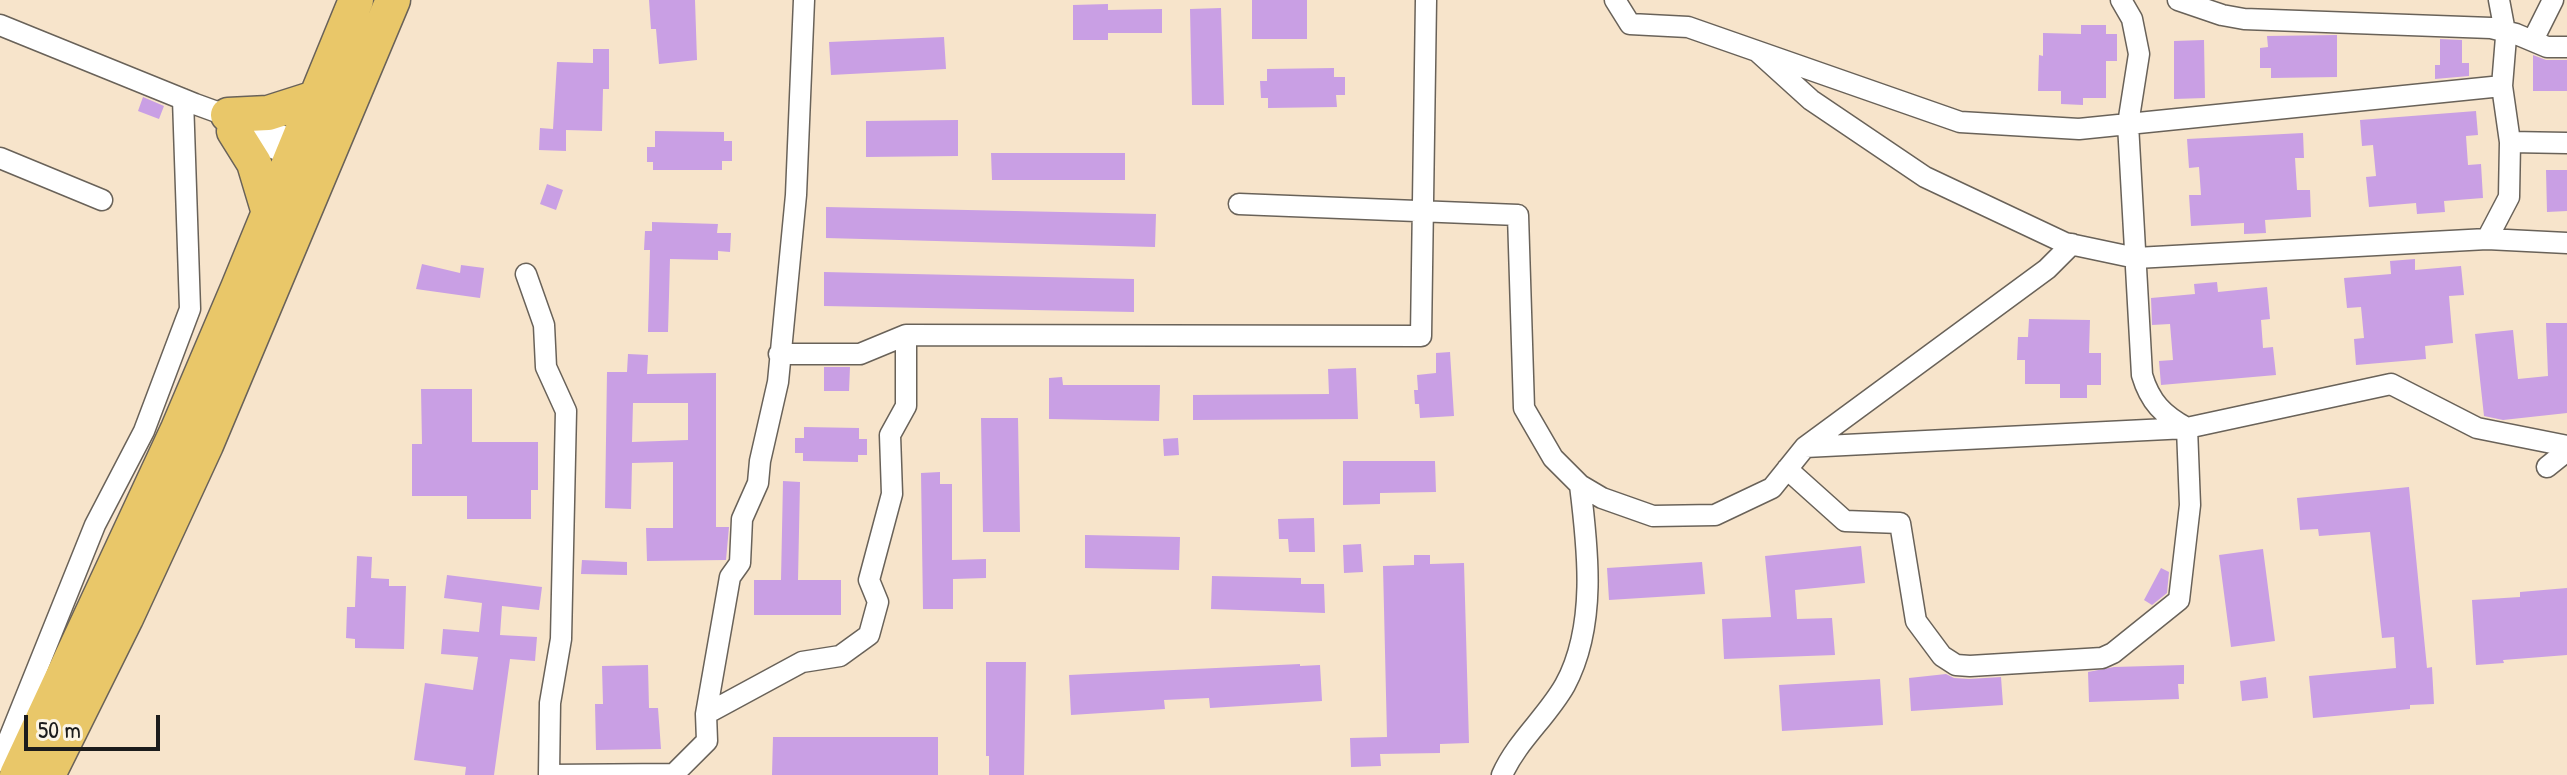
<!DOCTYPE html>
<style>
body{margin:0}
#map{position:relative;width:2567px;height:775px;overflow:hidden;background:#f7e4cb;font-family:"Patrick Hand",sans-serif}
canvas{display:block}
.scale{position:absolute;left:24px;top:715px;width:136px;height:36px;box-sizing:border-box;border:4px solid #1c1c1c;border-top:0;padding-left:10px;font-size:24px;line-height:28px;white-space:nowrap;color:#1c1c1c;-webkit-text-stroke:6px #fcf5e5;paint-order:stroke}
</style>
<div id="map">
<canvas width="2567" height="775"></canvas>
<div class="scale">50 m</div>
</div>
<script>
const context = document.querySelector('canvas').getContext('2d');
context.lineJoin = 'round';
function fillPath(path, color) { context.fillStyle = color; context.fill(path, 'evenodd'); }
function trace(path, color, width, dash) { context.strokeStyle = color; context.lineWidth = width; context.lineCap = dash ? 'butt' : 'round'; context.setLineDash(dash || []); context.stroke(path); }
const building = new Path2D(`
 M 649,0 L 695,0 L 697,60 L 659,64 L 656,29 L 651,29 Z
 M 1252,0 L 1307,0 L 1307,39 L 1252,39 Z
 M 1108,4 L 1108,10 L 1162,9 L 1162,33 L 1108,33 L 1108,40 L 1073,40 L 1073,5 Z
 M 1221,8 L 1224,105 L 1192,105 L 1190,9 Z
 M 2081,25 L 2106,25 L 2106,34 L 2117,34 L 2117,61 L 2106,61 L 2106,98 L 2083,98 L 2083,105 L 2061,104 L 2061,91 L 2038,91 L 2039,55 L 2043,56 L 2043,33 L 2081,34 Z
 M 2337,35 L 2337,77 L 2271,78 L 2271,68 L 2260,68 L 2260,48 L 2268,47 L 2267,36 Z
 M 944,37 L 946,69 L 831,75 L 829,42 Z
 M 2440,39 L 2462,40 L 2462,63 L 2469,63 L 2469,76 L 2435,79 L 2435,65 L 2440,65 Z
 M 2204,40 L 2205,98 L 2174,99 L 2174,41 Z
 M 593,49 L 609,49 L 609,89 L 603,89 L 602,131 L 566,130 L 566,151 L 539,150 L 540,128 L 553,129 L 557,62 L 593,63 Z
 M 2533,55 L 2546,60 L 2567,60 L 2567,91 L 2533,91 Z
 M 1334,68 L 1334,77 L 1345,77 L 1345,95 L 1336,95 L 1337,107 L 1268,108 L 1268,98 L 1261,98 L 1260,81 L 1267,81 L 1267,69 Z
 M 143,97 L 164,106 L 159,119 L 138,111 Z
 M 2476,111 L 2478,135 L 2466,136 L 2468,165 L 2481,164 L 2483,198 L 2444,201 L 2445,212 L 2417,214 L 2416,203 L 2369,207 L 2366,177 L 2376,176 L 2373,145 L 2362,146 L 2360,120 Z
 M 958,120 L 958,156 L 866,157 L 866,121 Z
 M 655,131 L 724,132 L 724,141 L 732,141 L 732,161 L 722,161 L 722,170 L 653,170 L 653,162 L 647,162 L 647,147 L 655,147 Z
 M 2303,133 L 2304,158 L 2295,158 L 2297,190 L 2310,190 L 2311,217 L 2265,220 L 2266,233 L 2244,234 L 2244,223 L 2191,226 L 2189,195 L 2201,195 L 2199,167 L 2189,168 L 2187,139 Z
 M 991,153 L 1125,153 L 1125,180 L 992,180 Z
 M 2546,170 L 2567,170 L 2567,211 L 2547,212 Z
 M 547,184 L 563,190 L 556,210 L 540,204 Z
 M 826,207 L 1156,214 L 1155,247 L 826,238 Z
 M 652,222 L 718,224 L 717,233 L 731,233 L 730,252 L 718,251 L 718,260 L 670,259 L 668,332 L 648,332 L 650,250 L 644,250 L 645,231 L 652,231 Z
 M 2415,259 L 2415,270 L 2461,266 L 2464,295 L 2449,296 L 2453,343 L 2425,346 L 2426,359 L 2356,365 L 2354,339 L 2364,338 L 2361,307 L 2347,308 L 2344,278 L 2391,274 L 2390,261 Z
 M 422,264 L 460,273 L 461,265 L 484,268 L 480,298 L 416,289 Z
 M 824,272 L 1134,279 L 1134,312 L 824,306 Z
 M 2217,282 L 2218,292 L 2267,287 L 2270,319 L 2261,320 L 2263,348 L 2273,347 L 2276,375 L 2161,385 L 2159,361 L 2173,360 L 2170,324 L 2152,325 L 2151,298 L 2195,294 L 2194,284 Z
 M 2029,319 L 2090,320 L 2089,353 L 2101,353 L 2101,385 L 2087,385 L 2087,398 L 2060,398 L 2060,384 L 2025,384 L 2025,360 L 2017,360 L 2018,337 L 2028,337 Z
 M 2546,323 L 2567,323 L 2567,413 L 2503,420 L 2484,416 L 2475,334 L 2513,330 L 2518,379 L 2548,376 Z
 M 1450,352 L 1454,416 L 1420,418 L 1419,404 L 1415,404 L 1414,390 L 1418,390 L 1417,375 L 1436,373 L 1436,353 Z
 M 628,354 L 648,355 L 647,374 L 716,373 L 716,527 L 729,527 L 726,560 L 647,561 L 646,528 L 673,528 L 673,462 L 632,463 L 631,509 L 605,508 L 607,372 L 627,372 ZM 633,403 L 688,403 L 688,440 L 632,442 Z
 M 824,367 L 850,367 L 849,391 L 824,391 Z
 M 1356,368 L 1358,419 L 1193,420 L 1193,395 L 1329,394 L 1328,369 Z
 M 1062,377 L 1063,385 L 1160,385 L 1159,421 L 1049,419 L 1049,378 Z
 M 421,389 L 472,389 L 472,442 L 538,442 L 538,490 L 531,490 L 531,519 L 467,519 L 467,496 L 412,496 L 412,444 L 422,444 Z
 M 981,418 L 1018,418 L 1020,532 L 983,532 Z
 M 804,427 L 859,428 L 859,439 L 867,439 L 867,455 L 858,455 L 858,462 L 803,461 L 803,453 L 795,453 L 795,438 L 804,438 Z
 M 1178,438 L 1179,455 L 1164,456 L 1163,439 Z
 M 1343,461 L 1435,461 L 1436,492 L 1380,493 L 1380,504 L 1343,505 Z
 M 940,472 L 940,484 L 952,484 L 952,560 L 986,559 L 986,578 L 953,579 L 953,609 L 923,609 L 921,473 Z
 M 783,481 L 800,482 L 798,580 L 841,580 L 841,615 L 754,615 L 754,580 L 781,580 Z
 M 2409,487 L 2427,668 L 2432,667 L 2434,704 L 2410,705 L 2410,709 L 2313,718 L 2309,676 L 2396,668 L 2394,637 L 2382,638 L 2370,532 L 2319,536 L 2318,529 L 2300,530 L 2297,498 Z
 M 1314,518 L 1315,552 L 1289,552 L 1288,539 L 1279,539 L 1278,519 Z
 M 1085,535 L 1180,537 L 1179,570 L 1085,568 Z
 M 1361,544 L 1363,572 L 1344,573 L 1343,545 Z
 M 1861,546 L 1865,583 L 1795,590 L 1797,619 L 1832,618 L 1835,655 L 1724,659 L 1722,619 L 1771,617 L 1765,556 Z
 M 2263,549 L 2275,641 L 2231,647 L 2219,555 Z
 M 1414,555 L 1430,555 L 1430,564 L 1464,563 L 1469,743 L 1440,744 L 1440,753 L 1380,754 L 1381,766 L 1351,767 L 1350,738 L 1387,737 L 1383,566 L 1414,565 Z
 M 357,556 L 372,557 L 371,578 L 389,579 L 389,586 L 406,586 L 404,649 L 355,648 L 355,639 L 346,638 L 347,607 L 355,607 Z
 M 582,560 L 627,562 L 627,575 L 581,574 Z
 M 1702,562 L 1705,594 L 1609,600 L 1607,568 Z
 M 2161,568 L 2169,572 L 2167,593 L 2152,605 L 2144,600 Z
 M 447,575 L 542,587 L 539,610 L 502,606 L 500,635 L 537,637 L 535,661 L 510,659 L 494,775 L 465,775 L 466,767 L 414,760 L 425,683 L 473,690 L 478,657 L 441,654 L 443,629 L 479,632 L 482,603 L 444,598 Z
 M 1212,576 L 1301,578 L 1301,584 L 1324,584 L 1325,613 L 1211,609 Z
 M 2567,588 L 2567,655 L 2503,660 L 2504,663 L 2476,665 L 2472,600 L 2520,597 L 2520,592 Z
 M 986,662 L 1026,662 L 1024,775 L 989,775 L 989,756 L 986,756 Z
 M 1300,664 L 1300,666 L 1320,665 L 1322,701 L 1210,708 L 1209,698 L 1164,700 L 1165,709 L 1071,715 L 1069,675 Z
 M 648,665 L 649,708 L 658,708 L 661,749 L 596,750 L 595,704 L 603,704 L 602,666 Z
 M 2184,665 L 2184,684 L 2178,684 L 2179,699 L 2089,702 L 2088,672 L 2114,667 Z
 M 1946,674 L 1954,678 L 1969,679 L 2001,677 L 2003,705 L 1911,711 L 1909,678 Z
 M 2266,677 L 2268,698 L 2242,701 L 2240,681 Z
 M 1880,679 L 1883,725 L 1782,731 L 1779,685 Z
 M 773,737 L 938,737 L 938,775 L 772,775 Z`);
const minor = new Path2D(`
 M 1615,0 L 1630,24 L 1688,27 L 1960,122 L 2079,129 L 2502,86 L 2510,142 L 2509,197 L 2487,239 L 2136,258 L 2065,243 L 1925,177 L 1811,100 L 1758,52
 M 2178,0 L 2222,15 L 2244,19 L 2491,28 L 2516,34 L 2547,47 L 2567,47
 M 2499,0 L 2506,37 L 2502,86
 M 0,25 L 195,104 L 305,144
 M 2533,40 L 2553,0
 M 238,133 L 301,160
 M 2510,142 L 2567,143
 M 0,158 L 102,200
 M 1239,204 L 1518,215 L 1524,408 L 1553,458 L 1580,485 L 1602,498 L 1653,516 L 1715,515 L 1772,488 L 1805,447 L 2047,269 L 2072,244
 M 2487,239 L 2567,243
 M 526,274 L 544,325 L 546,367 L 566,411 L 561,639 L 550,703 L 549,774
 M 779,354 L 860,354 L 906,335 L 1421,336 L 1426,0
 M 1805,447 L 2187,428 L 2391,384 L 2477,428 L 2567,446
 M 2547,467 L 2567,451
 M 1787,469 L 1845,521 L 1900,523 L 1916,621 L 1942,656 L 1956,665 L 1970,666 L 2102,658 L 2113,653 L 2179,600 L 2190,505 L 2187,428 C 2163,415 2150,402 2142,375 L 2128,124 L 2139,54 L 2132,19 L 2121,0
 M 706,714 L 730,577 L 740,563 L 742,519 L 758,483 L 760,461 L 778,382 L 796,195 L 804,0
 M 0,761 L 95,525 L 144,431 L 190,309 L 183,99
 M 549,775 L 674,774 L 707,741 L 706,714 L 802,662 L 840,656 L 869,635 L 878,602 L 869,580 L 892,494 L 890,435 L 906,406 L 906,335
 M 1502,775 C 1517,741 1547,717 1565,685 C 1597,626 1588,549 1580,485`);
const trunk = new Path2D(`
 M 228,115 L 268,113 L 315,98
 M 234,131 L 254,163 L 269,213
 M 17,775 L 178,429 L 238,288 L 356,0
 M 48,775 L 126,618 L 206,445 L 393,0`);
fillPath(building, '#c99fe4');
trace(minor, '#696259', 23);
trace(trunk, '#696259', 37);
trace(minor, '#fff', 20);
trace(trunk, '#e9c769', 34);
</script>
